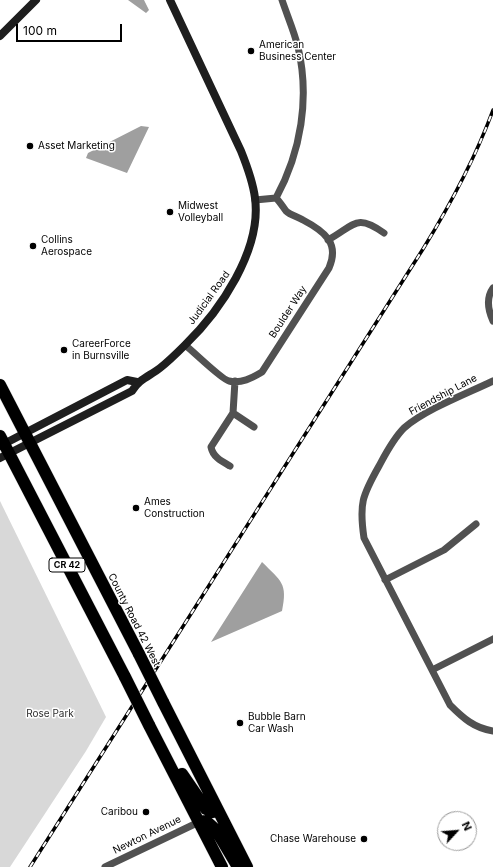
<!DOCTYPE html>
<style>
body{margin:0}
#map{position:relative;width:493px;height:867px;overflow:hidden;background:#fff;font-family:Inter,sans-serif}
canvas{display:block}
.north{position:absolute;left:437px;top:811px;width:40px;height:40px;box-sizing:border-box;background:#fff;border:1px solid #999;border-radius:50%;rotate:64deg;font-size:11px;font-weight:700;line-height:16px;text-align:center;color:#000}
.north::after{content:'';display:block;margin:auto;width:14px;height:18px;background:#000;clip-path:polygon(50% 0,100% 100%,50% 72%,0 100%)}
.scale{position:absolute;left:16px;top:24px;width:106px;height:18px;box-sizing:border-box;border:2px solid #000;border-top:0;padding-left:5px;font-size:12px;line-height:14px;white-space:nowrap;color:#000;-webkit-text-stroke:3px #fff;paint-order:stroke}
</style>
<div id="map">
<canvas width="493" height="867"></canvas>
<div class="north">N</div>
<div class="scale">100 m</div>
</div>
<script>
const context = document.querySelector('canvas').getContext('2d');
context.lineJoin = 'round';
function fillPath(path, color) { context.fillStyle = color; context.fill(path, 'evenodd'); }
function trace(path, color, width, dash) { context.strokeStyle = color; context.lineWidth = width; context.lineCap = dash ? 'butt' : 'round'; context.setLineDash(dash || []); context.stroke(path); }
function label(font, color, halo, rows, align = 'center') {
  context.font = font + ' Inter,sans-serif'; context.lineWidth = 3; context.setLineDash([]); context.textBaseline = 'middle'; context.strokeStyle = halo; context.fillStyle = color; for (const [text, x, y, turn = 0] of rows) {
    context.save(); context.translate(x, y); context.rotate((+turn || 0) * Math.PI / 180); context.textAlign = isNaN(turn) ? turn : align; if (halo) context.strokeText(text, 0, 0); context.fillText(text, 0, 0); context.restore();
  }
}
const green = new Path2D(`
 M 0,501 L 106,717 L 86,751 L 10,867 L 0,867 Z`);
const water = new Path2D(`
 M 128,0 L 144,0 L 149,10 L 146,13 Z
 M 141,126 L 149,127 L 127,173 L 86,158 L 88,153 Z
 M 262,562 C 281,581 288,583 282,611 L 211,642 Z`);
const street = new Path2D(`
 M 255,200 L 276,198 C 301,152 310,98 298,47 C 294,31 287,15 282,0
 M 328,240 C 355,225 356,213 384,233
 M 493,288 C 486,298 488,310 493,321
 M 185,345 C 193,351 222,380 229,381 C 241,384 252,378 262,372 L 329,268 C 340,243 324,231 303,220 C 298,217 290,215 286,211 C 283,207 280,202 276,198
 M 493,381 C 466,394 426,409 404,428 C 393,439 386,453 379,466 C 362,496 359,504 364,538 L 450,705 C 463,718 474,728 493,731
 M 233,413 L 254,427
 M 230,466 C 221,461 213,457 211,447 L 233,413 L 235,381
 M 385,580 L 444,550 L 476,524
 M 432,670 L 493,639
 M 105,867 L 199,822`);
const secondary = new Path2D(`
 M 0,36 L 36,0
 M 0,446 L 127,380 L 137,382
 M 0,458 L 132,391 C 139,379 150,376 160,368 C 169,361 177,353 185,345 C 220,311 262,250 255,198 C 253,182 247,166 241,151 L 170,0`);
const highway = new Path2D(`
 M 0,385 L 139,654
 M 0,436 L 125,677
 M 163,702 L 247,867
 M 149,725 L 222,867
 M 182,774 L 206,809 L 212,812 L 218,811
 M 199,822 L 206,821 L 216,830 L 238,867`);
const rail = new Path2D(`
 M 30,867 L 423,249 C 450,205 475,159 493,110`);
const highwayBridge = new Path2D(`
 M 139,654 L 163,702
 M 125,677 L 149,725`);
const markers = [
 [251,51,4,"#000"],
 [30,146,4,"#000"],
 [170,212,4,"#000"],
 [33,246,4,"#000"],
 [64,350,4,"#000"],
 [136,508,4,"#000"],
 [240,723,4,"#000"],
 [146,812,4,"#000"],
 [364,839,4,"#000"]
];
const shields = [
 [67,565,36]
];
const shieldNames = [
 ["CR 42",67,565]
];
const poiNames = [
 ["American",259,45],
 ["Business Center",259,57],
 ["Asset Marketing",38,146],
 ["Midwest",178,206],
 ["Volleyball",178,218],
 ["Collins",41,240],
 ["Aerospace",41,252],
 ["CareerForce",72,344],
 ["in Burnsville",72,356],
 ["Ames",144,502],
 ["Construction",144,514],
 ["Bubble Barn",248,717],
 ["Car Wash",248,729],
 ["Caribou",138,812,"right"],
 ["Chase Warehouse",356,839,"right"]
];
const streetNames = [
 ["Judicial Road",209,298,-54],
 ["Boulder Way",288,312,-57],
 ["Friendship Lane",443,395,-28],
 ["County Road 42 West",134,620,63],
 ["Newton Avenue",147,835,-26]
];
const parkNames = [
 ["Rose Park",50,714]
];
fillPath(green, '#d8d8d8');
fillPath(water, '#9f9f9f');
trace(highway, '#dbdbdb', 13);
trace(street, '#515151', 7);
trace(secondary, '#1e1e1e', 8);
trace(highway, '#000', 12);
trace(rail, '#000', 3.5);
trace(rail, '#fff', 2, [6]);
trace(highwayBridge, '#dbdbdb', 13, []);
trace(highwayBridge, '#000', 12);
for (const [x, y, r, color] of markers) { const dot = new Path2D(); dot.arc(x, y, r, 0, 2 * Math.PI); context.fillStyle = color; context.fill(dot); trace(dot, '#fff', 1.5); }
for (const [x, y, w] of shields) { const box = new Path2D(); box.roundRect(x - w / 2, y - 7, w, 14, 3); context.fillStyle = '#fff'; context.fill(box); trace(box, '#000', 1); }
label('bold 9px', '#000', null, shieldNames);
label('10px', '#000', '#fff', poiNames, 'left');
label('10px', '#000', '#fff', streetNames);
label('10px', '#2f2f2f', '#fff', parkNames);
</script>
